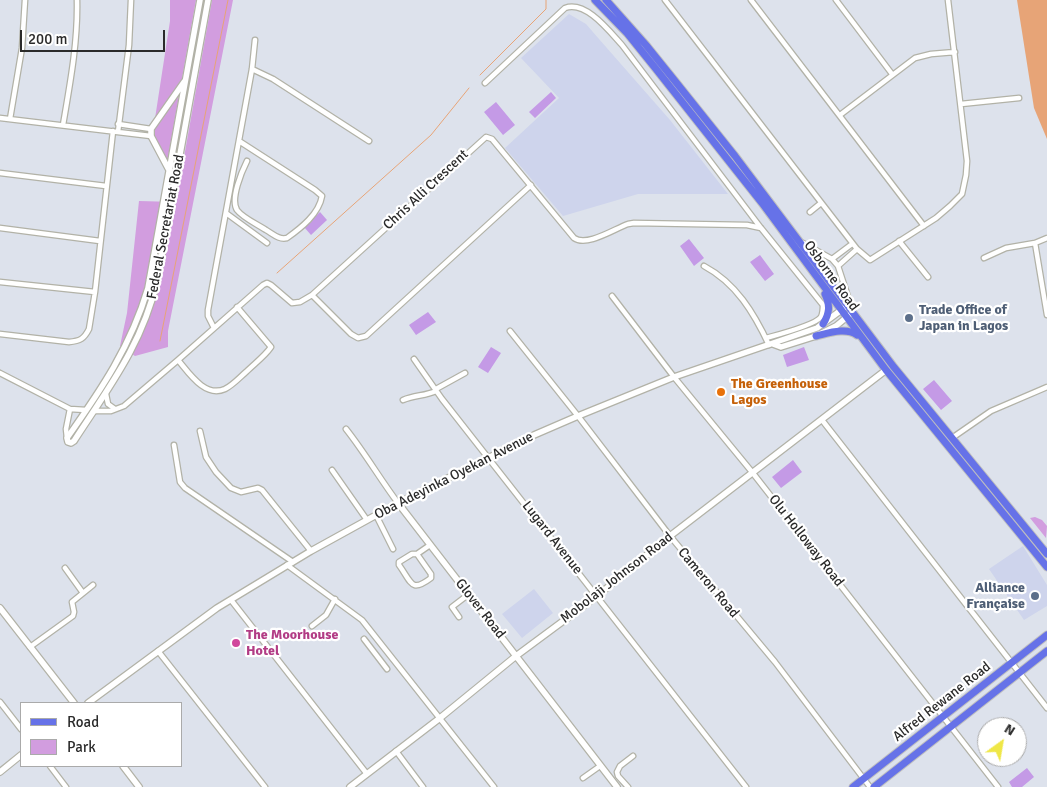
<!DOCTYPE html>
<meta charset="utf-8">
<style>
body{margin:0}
#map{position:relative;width:1047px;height:787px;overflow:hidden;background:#dde2ec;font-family:Signika,sans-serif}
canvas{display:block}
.legend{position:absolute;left:20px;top:702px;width:162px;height:65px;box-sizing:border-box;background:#fff;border:1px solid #aaa;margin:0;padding:6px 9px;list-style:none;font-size:15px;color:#2b2b2b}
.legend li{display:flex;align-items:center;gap:10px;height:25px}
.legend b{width:25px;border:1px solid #aaa}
.north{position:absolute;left:977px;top:717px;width:50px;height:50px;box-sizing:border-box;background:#fff;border:1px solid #aaa;border-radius:50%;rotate:32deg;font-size:14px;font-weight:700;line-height:20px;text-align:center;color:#2b2b2b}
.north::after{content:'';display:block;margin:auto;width:18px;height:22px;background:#efe747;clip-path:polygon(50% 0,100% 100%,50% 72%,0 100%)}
.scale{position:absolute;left:20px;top:30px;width:145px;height:22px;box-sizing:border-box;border:2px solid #2b2b2b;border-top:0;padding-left:6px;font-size:15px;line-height:18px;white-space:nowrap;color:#2b2b2b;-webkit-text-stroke:4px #fff;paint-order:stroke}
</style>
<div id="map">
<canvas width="1047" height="787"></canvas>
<ul class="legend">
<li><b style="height:6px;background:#6672e8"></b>Road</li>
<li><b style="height:14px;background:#d29ddf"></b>Park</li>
</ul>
<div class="north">N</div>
<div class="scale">200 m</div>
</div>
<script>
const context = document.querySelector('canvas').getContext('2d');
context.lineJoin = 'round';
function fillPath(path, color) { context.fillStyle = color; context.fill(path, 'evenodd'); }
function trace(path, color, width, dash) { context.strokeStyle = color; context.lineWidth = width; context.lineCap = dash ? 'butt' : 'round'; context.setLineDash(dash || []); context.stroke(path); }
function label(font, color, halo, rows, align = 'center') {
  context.font = font + ' Signika,sans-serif'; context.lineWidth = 4.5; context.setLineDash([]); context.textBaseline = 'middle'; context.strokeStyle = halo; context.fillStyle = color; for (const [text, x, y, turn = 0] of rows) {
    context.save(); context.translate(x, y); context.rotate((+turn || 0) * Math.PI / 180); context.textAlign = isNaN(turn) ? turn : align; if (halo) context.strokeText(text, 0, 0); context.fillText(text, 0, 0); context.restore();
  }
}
const education = new Path2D(`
 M 569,14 L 586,24 L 599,39 L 670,120 L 728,194 L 638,194 L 563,216 L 505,148 L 559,98 L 521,58 Z
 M 1023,546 L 1047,585 L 1047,606 L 1024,620 L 989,569 Z
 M 534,589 L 553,613 L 522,638 L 502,614 Z`);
const green = new Path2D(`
 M 170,0 L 196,0 L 167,163 L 152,138 L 170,21 Z
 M 212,0 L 233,0 L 168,331 L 168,347 L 135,356 L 120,346 L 127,313 L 139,201 L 176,202 Z
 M 1035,517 L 1042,520 L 1047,526 L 1046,538 L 1030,518 Z`);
const pitch = new Path2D(`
 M 551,92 L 556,98 L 535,118 L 529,112 Z
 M 496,102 L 515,125 L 503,135 L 484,112 Z
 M 320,212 L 327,220 L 311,235 L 304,227 Z
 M 689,239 L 704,258 L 694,266 L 680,246 Z
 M 760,255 L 774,274 L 765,281 L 750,262 Z
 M 428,312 L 436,322 L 416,335 L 409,325 Z
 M 491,347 L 501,353 L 488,373 L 478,367 Z
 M 804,347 L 809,360 L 787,367 L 783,355 Z
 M 934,380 L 952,401 L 941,410 L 923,389 Z
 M 793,460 L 802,472 L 781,488 L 772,477 Z
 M 1027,768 L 1034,777 L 1022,787 L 1012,787 L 1009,782 Z`);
const water = new Path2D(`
 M 1017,0 L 1047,0 L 1047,139 L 1034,108 Z`);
const stream = new Path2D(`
 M 480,75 L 546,9 L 546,0
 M 277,273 L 431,135 L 469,88
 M 160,341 L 228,0`);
const street = new Path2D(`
 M 665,0 L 857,249 L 870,260 L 936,218 L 950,206 L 962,194 L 966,175 L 967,161 L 948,0
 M 751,0 L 924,226
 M 836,0 L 892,74
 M 252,69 L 273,79 L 369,141
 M 485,83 L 565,8 C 586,0 610,32 622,45 L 761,228 L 823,305 C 823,309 823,313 821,317 C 815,325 777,335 766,338
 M 961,104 L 1019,98
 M 840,115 L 915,58 L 931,54 L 955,52
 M 0,118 L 151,136
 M 10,119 L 22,48 L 25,0
 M 118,124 L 151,129
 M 63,125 C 70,84 78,42 77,0
 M 118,132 L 129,45 L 131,0
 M 239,141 L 315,190 L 322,196 C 319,214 301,228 287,238 C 279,240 273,234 266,230 C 257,224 243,218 237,210 C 230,199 242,171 247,161
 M 0,173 L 106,186
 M 810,212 L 821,203
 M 226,213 L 267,243
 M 0,228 L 100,241
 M 899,241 L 928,277
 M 803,243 L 832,259 L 838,266 L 851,306
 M 1035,243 L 1047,238
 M 984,258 L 1006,248 L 1035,243 L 1047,315
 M 832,259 L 852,244
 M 704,266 C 736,283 754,313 769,345
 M 838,266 L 857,249
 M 0,282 L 95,292
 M 312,295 L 351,334 L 358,338 L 366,336 L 531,185
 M 612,296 L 674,377 L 752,472 L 998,787
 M 214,328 L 208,316 L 208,310 L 252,69 L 255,40
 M 510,331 L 578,416 L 670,536 L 775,662 L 870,787
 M 0,334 L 69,342 C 80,341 84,339 89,329 L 95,292 L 113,131
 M 414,359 L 442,399 L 746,787
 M 178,360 C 189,373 205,398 225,389 C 233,385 240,377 246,372 C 254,364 265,356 271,347 L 237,307
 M 0,373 L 70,409 L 86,410
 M 436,389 L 465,373
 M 106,394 L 108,404 L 115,409
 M 403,400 C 415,395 425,396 436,391
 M 94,411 L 111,411 L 124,406 L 178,360 L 263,285 L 267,283 L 271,285 L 292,303 L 300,302 L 312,295 L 486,137 L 492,139 L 574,238 C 587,247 614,229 628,224 L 634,223 L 747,225 L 761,228
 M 822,420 L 1047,708
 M 346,429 C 365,453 380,479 398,503
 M 200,431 L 206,457 L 216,472 L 231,488 L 241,492 L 258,488 L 262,490 L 311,551
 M 67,438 L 66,429 L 70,409
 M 952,438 L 991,411 L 1047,387
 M 174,445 L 180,482 L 185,488 L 293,562
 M 332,470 L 367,520
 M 376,515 L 393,549
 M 417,554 L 431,574 L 431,578 C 411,593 412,583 399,565 L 399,562 L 412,554 L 417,554 L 430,545
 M 287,565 L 362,620 L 494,787
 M 65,568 L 83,593
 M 231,600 L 367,774
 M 459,617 L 452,607 L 469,594
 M 312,626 L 326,615 L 335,599
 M 364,639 L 387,669
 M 30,647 L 73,616 L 74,612 L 72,602 L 93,585
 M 158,651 L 265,787
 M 0,702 L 21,729
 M 396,751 L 423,787
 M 50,766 L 66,787
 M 583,778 L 600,766
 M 628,787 L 618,776 L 617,772 L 620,766 L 633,756`);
const secondary = new Path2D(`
 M 200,0 L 148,288 C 131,346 101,390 67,438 L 68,442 L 71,443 L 74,441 C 109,387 142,345 157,281 L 208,0
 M 169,170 L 151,136 L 151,129 L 184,82
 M 773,344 L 781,347 L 816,336 L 836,326 L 853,312
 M 398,503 L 617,787
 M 0,608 L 74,703
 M 88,703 L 217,608 L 311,551 L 398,503 L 534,435 L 578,416 L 674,377 L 817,328 L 844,308
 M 123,766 L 139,787
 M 0,772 L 21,755
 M 350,787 L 440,718 L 516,656 L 597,596 L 670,536 L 886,370`);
const primary = new Path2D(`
 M 595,0 L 627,33 L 656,69 L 762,203 L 886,370 L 1047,567
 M 606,0 L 646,45 L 675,81 L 735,156 L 893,366 L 1047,554
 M 823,324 C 830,313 830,305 825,294
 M 816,336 C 829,333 846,327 857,335
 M 853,787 L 1047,635
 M 874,787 L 1047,651`);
const markers = [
 [909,318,5,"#5c6f8a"],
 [721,392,5,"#e8710a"],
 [1035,596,5,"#5c6f8a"],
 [236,643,5,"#d1479c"]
];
const streetNames = [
 ["Chris Alli Crescent",426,190,-43],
 ["Federal Secretariat Road",166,227,-79],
 ["Osborne Road",831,276,54],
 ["Oba Adeyinka Oyekan Avenue",454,476,-27],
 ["Lugard Avenue",552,538,52],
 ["Olu Holloway Road",806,541,52],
 ["Mobolaji Johnson Road",617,578,-38],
 ["Cameron Road",708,583,50],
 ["Glover Road",480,609,52],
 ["Alfred Rewane Road",942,702,-38]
];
const serviceNames = [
 ["Trade Office of",919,310],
 ["Japan in Lagos",919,326],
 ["Alliance",1025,588,"right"],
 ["Française",1025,604,"right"]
];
const foodNames = [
 ["The Greenhouse",731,384],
 ["Lagos",731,400]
];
const hotelNames = [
 ["The Moorhouse",246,635],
 ["Hotel",246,651]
];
fillPath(education, '#ced4ec');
fillPath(green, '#d29ddf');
fillPath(pitch, '#c49ae6');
fillPath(water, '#e7a477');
trace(stream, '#e7a477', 1);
trace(street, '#b2b2a7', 7);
trace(secondary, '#b2b2a7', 8);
trace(primary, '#bfbfbf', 9);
trace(street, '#fff', 4.5);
trace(secondary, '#fff', 5.5);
trace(primary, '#6672e8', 7);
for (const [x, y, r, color] of markers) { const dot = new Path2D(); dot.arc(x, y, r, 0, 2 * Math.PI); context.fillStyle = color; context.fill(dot); trace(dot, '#fff', 2); }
label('14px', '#2b2b2b', '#fff', streetNames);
label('bold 14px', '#4e5e75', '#fff', serviceNames, 'left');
label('bold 14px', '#c56008', '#fff', foodNames, 'left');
label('bold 14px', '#b23c85', '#fff', hotelNames, 'left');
</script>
